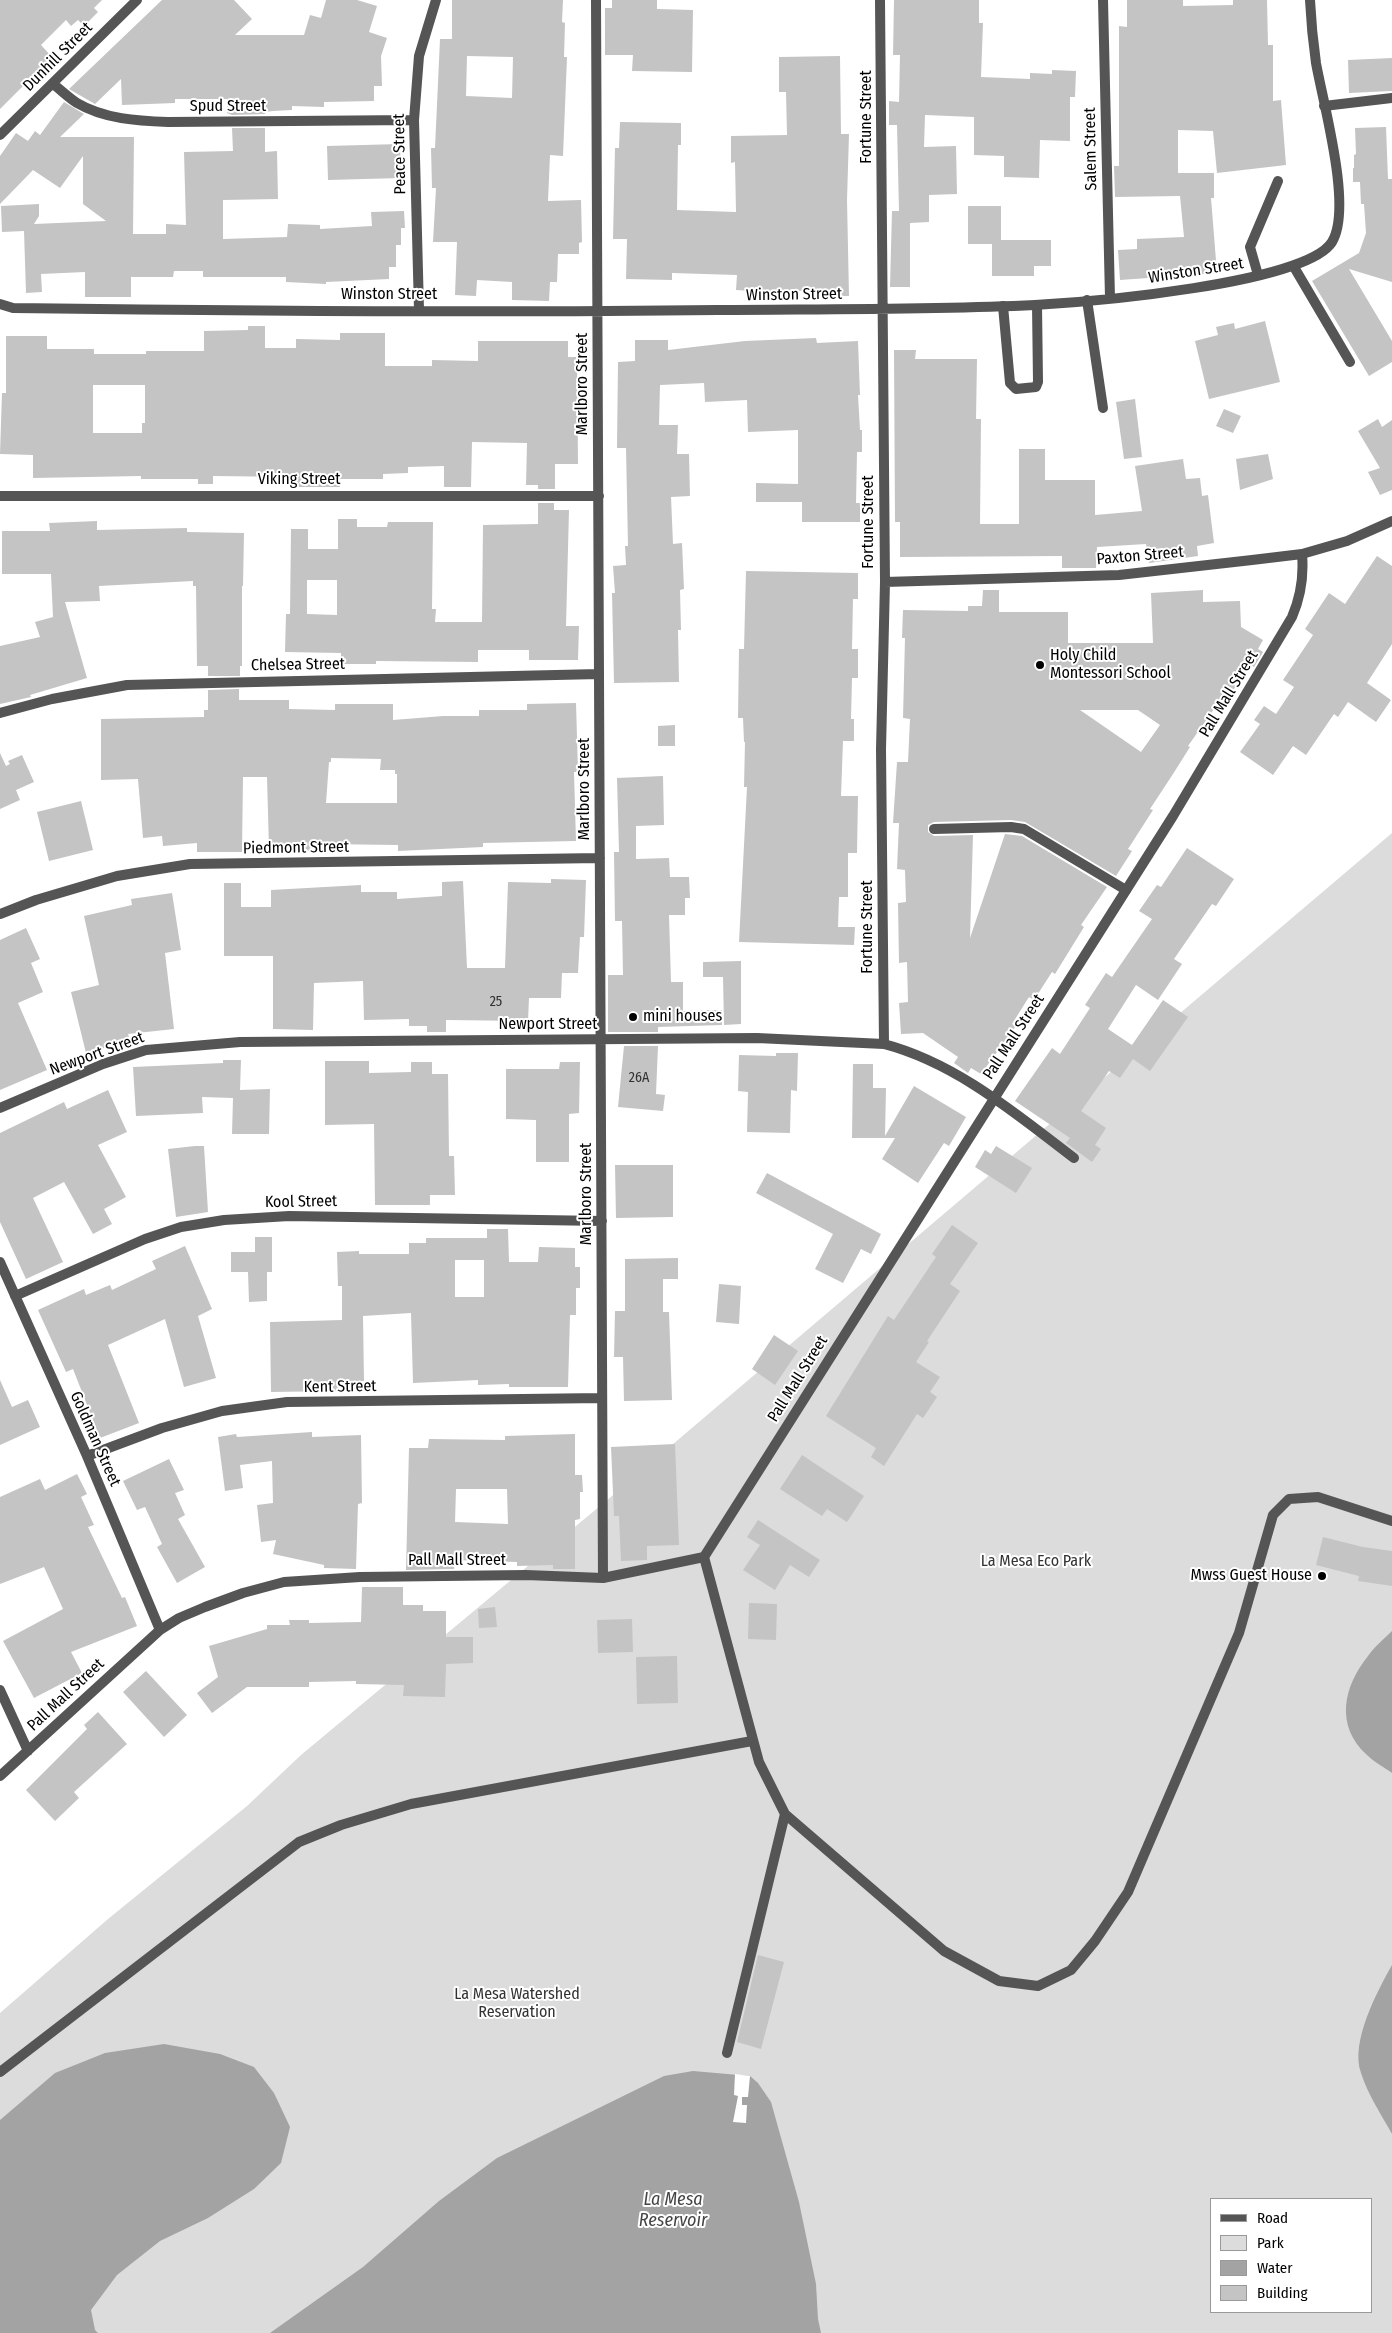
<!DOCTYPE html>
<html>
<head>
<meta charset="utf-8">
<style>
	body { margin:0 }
	#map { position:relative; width:1392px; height:2333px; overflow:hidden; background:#fff; font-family:"Fira Sans Condensed",sans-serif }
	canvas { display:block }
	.legend { position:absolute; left:1210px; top:2198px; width:162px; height:115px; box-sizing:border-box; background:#fff; border:1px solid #999; margin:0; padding:6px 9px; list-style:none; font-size:15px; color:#000 }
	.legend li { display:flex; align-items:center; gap:10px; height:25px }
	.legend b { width:25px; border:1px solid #999 }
</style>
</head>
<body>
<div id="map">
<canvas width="1392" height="2333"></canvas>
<ul class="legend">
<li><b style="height:6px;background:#555"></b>Road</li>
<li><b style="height:14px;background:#dcdcdc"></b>Park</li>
<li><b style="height:14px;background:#a3a3a3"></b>Water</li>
<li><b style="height:14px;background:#c4c4c4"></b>Building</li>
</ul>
</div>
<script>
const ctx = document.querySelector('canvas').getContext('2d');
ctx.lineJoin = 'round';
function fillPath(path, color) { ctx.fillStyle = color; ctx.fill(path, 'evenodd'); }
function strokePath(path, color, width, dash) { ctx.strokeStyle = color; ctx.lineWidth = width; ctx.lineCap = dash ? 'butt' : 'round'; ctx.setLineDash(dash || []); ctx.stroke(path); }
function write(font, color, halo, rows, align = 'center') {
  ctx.font = font + ' "Fira Sans Condensed",sans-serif'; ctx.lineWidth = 4; ctx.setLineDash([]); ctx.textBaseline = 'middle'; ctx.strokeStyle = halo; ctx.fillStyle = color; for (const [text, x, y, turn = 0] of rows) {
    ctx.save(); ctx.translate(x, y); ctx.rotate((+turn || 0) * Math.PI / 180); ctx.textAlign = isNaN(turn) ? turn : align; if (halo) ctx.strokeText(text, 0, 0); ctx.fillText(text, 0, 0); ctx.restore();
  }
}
fillPath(new Path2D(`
	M1392,833V2333H0V2013L108,1919L247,1806L301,1755L606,1501ZM1211,2199H1371V2312H1211Z`), '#dcdcdc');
fillPath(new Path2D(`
	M1392,1631V1773C1384,1767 1374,1762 1367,1755C1335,1726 1343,1687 1368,1656C1374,1647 1384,1639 1392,1631Z
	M1392,1965V2134C1381,2114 1368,2095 1361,2073C1350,2042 1377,1992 1392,1965Z
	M164,2044L220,2054L254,2067L274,2093L290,2127L281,2163L254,2189L208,2218L160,2241L117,2275L91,2310L95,2330L98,2333H0V2120L55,2073L105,2053Z
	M693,2071L750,2076L758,2083L771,2102L799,2202L816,2284L818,2319L821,2333H270L363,2267L439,2201L497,2158L664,2076Z`), '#a3a3a3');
fillPath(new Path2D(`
	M735,2074L750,2076L748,2097H742V2105H747L746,2123L733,2122L738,2096L734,2095Z`), '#fff');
fillPath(new Path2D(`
	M0,0H102L94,8L98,12L84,26L78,20L71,26L66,20L41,45L52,57L0,109Z
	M162,0H234L252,19L235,35H304L310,15L321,18L326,0H357L377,6L369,32L387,38L381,56L382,86H374V101L324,102V107L292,106V110L273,111L265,112V114L232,115L227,113V99H175V103L122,105L121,79L95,104L69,89Z
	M452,0H563L562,22L565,23L564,57H567L563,156L550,155L548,201L581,200L582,242L579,243V254H558L557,282H550L549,301L512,300V282L477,280L476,296L455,295L457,242H433L436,188H432L431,148H435L440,39H452ZM467,56L513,57L512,98L466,96Z
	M612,0H657V9L693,10L692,72L632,71L633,55H605V8H612Z
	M894,0H979V23H983L981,77L1030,79V73L1052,74V70L1076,71L1075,97H1070V141L1040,140L1039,178L1004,177V156L974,155V117L925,115L924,147L956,146L957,194L929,195V222L910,223V287H890L892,211H899L897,125H889V101L899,102L900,55H893Z
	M1127,0H1183V6L1233,5V0H1267L1268,45H1273V101L1281,100L1286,165L1217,173L1213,131L1178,130V173H1214V198H1211L1217,273L1120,280L1118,250L1137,249V239L1184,237L1180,196L1115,197L1114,166H1119V26L1127,27Z
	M840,56L841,134H849L847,200L849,296H824V290L765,292L736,290L737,275L672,273V280L626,279L627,239H613L615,148H619L620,122L681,123V145H678L677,210L736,212L735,162L731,163V136L787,135L786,92H779V57Z
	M1392,58V91L1349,93L1348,60Z
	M64,102L84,114L60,137H134L133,234H166V224L186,225L184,152L233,151L232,128H265V152L277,151L278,199L223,200V239L287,237L288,224L320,225V229L372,226L371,212L404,211L405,228H401V245H396V267H389V279L326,282V284L286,282V277H203V271H174L173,277H131V297H85V272L41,274L42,292L26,293L24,231L2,232L1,206L39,204V216L34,224L106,221L83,204V156L60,188L33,170L0,204V156L16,133L28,141L35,131L40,135Z
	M1386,127L1388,179H1392V282L1349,269L1392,341V362L1369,376L1312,281L1359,253L1366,233L1364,204H1361L1360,182H1353V168H1354V155L1356,154L1355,128Z
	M400,144L401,178L328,180L327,146Z
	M968,206H1001V240H1051V266H1034V276H992V244H968Z
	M1265,321L1280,382L1209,399L1195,341L1218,335L1216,327L1234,323L1235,329Z
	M248,326H265V348H296V339L340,340V333H385V366H432V360L478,361V341H568V357H577L578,464H555V489H538V485H526L527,443L472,442L471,487H444V466L408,467V473L383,474V479H340V487H296V477L213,476V484H198V479H141V476L33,478V455L0,454L2,393H6V336H47V349H94V354H146V351H204V331L248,330ZM93,385H145V423H142V433H93Z
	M816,338L817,343L858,341L860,395H858L860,430H862V452H857L856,503H860V522H802V502H756V483L798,484V430L748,432L747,400L705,402L704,383L660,385L659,425H678L677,454H689L690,496L671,497L673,544L682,543L684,589L680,590L681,630H678L679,682L614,683L612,593H615L613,566L626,565L625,546H628L626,448H617L618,362L635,361V340H668V350L745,341Z
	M894,350H916L915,359H977L976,419H981L980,524H1019V449H1045V480H1095V515L1142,511L1135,466L1183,459L1186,479L1200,478L1202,496L1208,495L1214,543L1197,546L1198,556L1149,563L1146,544L1097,547L1096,568H1062V556L900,557V522H895Z
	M1135,399L1142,457L1124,459L1116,402Z
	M1224,409L1241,416L1233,433L1216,426Z
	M1378,419L1382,427L1392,420V490L1380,495L1368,472L1380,468L1358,431Z
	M1268,454L1273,479L1240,490L1236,459Z
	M538,503H554V510H569L566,626H579L578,660H529V650H478V662L376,661V664H341V653L285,652L286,614H290L291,529H308V549H338V519H357V527H387L388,522H433L432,609H436L435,622H482L483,525L538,524ZM307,580H337V615L307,614Z
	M97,521V530L187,528V532L244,533L243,586H242V666H240V676H208V666H197L196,586H193V581L99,586L100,601L65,602L87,678L30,695L31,697L0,704V646L40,637L35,622L53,617L51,574H2V531H50L49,523Z
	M1377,556L1392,566V644L1367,683L1391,700L1376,722L1348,702L1338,717L1334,714L1306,755L1293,746L1273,775L1240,752L1260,724L1254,720L1264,706L1276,714L1294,687L1283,680L1313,635L1305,629L1329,593L1345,604Z
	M746,571L858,573V599H853L852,649H858V678H852L851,719H854V741H843L841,796H858L857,853H848V897H839L838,927H855L854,945L739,942L747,787H744L745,742H744L743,718H738L739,649H744Z
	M983,590H999V612H1068V643H1153L1151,593L1203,590V602L1240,601L1241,627L1263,640L1258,649L1263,652L1254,667L1250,664L1232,692L1228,689L1188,746L1190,747L1173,774L1150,809L1153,810L1128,849L1132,851L1116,876L1025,822L1011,820L934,822L928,825V832L934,836L973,835L970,938L1005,834L1022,836L1107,887L1081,925L1084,927L1055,974L1052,972L1034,1000L1029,997L1012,1024L1016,1026L981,1074L971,1068L968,1073L954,1063L958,1057L923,1033L901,1034L899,1003L908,1002L907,962L899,963L898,903L906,902L905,870L897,869L899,823H893L897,762H908L910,719L903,718L905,638H902L903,610L968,611V606H982ZM1080,710H1138L1160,725L1141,752Z
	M239,689V700H289V709L335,710V704H393V720L443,716H479V710H527V704L576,703L578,772H574L576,841L483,843V847L398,851V845L323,844V852L269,848L267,777H243L242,852H197V843L163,846L162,836L143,838L138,779L101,780V719L204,717V710H208V690ZM331,758L381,759L380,770H395V774H397V803H326L329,762H331Z
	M675,725V746H658V726Z
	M0,753L6,766L10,764L8,761L22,755L34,782L16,790L20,800L0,809Z
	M663,776L664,825L636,826V859L669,858L670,877H689L690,898H685V915H669L671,982H683V1011L722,1010V1025L658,1027V1032H608V975H623L622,921H615L614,852H619L617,778Z
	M81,801L93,850L49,861L37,812Z
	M1187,848L1234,879L1216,906L1212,904L1174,959L1182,964L1158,1000L1136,985L1108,1029L1132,1045L1163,1000L1188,1017L1150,1071L1133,1059L1120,1078L1109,1071L1081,1111L1106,1128L1095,1145L1101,1149L1092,1162L1066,1143L1070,1138L1015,1101L1052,1048L1060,1054L1090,1008L1085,1005L1106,973L1112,977L1152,919L1139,911L1157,885L1161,887Z
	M551,879L586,880L584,937H580L578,973H562L561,998H529L528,1021L446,1020V1032H427V1026H409V1019L364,1020L363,981L314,983L313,1030L273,1029V956H224V883H241V907H271V890L361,885V892H397V899L442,896V882L463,881L467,968H505L508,882L551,883Z
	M172,893L181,950L165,953L174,1029L128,1034L130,1041L86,1053L71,992L99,985L84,916L132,905L131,899Z
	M26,928L40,959L31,963L43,992L18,1003L47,1070L0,1090V940Z
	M741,961V1024L724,1025L723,977H703V962Z
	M624,1046H658L656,1094L665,1095L663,1111L618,1107Z
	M776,1053H798L797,1091L791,1090L790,1133L747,1132L748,1092L738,1091L739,1055L776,1056Z
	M223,1060H241L240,1090L270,1089L269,1134H232L233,1098L202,1097L203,1113L136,1116L133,1067L223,1063Z
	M325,1061H369V1073L411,1072V1062H432V1074H448L449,1156H454L455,1195H430V1205H375L374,1124L325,1125Z
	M560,1062H580L579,1113L569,1114V1162H536V1120L506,1119V1069H559Z
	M853,1064H873V1088H886L885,1136L914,1086L966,1117L949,1146L944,1143L918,1183L882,1159L895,1138H852Z
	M108,1090L127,1132L98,1145L126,1197L104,1209L112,1224L93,1234L64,1182L33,1198L63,1262L26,1279L0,1222V1133L64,1102L67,1109Z
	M195,1146H204L208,1212L176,1217L168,1149Z
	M996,1146L1032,1168L1016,1193L975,1167L985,1150L991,1154Z
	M615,1165H673V1217L616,1218Z
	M767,1173L881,1234L871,1254L861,1249L843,1283L815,1269L833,1234L756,1193Z
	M952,1225L978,1243L950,1284L960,1291L927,1341L929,1342L916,1362L940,1377L930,1392L937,1397L923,1418L917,1414L884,1466L871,1457L876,1448L826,1416L888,1316L894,1320L936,1257L932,1254Z
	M487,1229H508L509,1262H538L539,1247L575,1248V1267H580V1288H576V1315H570L568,1387H509V1384L478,1385V1380L413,1383L411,1313L363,1316L364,1381H339V1391L271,1392L270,1322L342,1320V1286H338L337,1252L359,1251V1254H409V1243H426V1238H487ZM455,1260H484V1297H455Z
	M255,1237H272V1272H267V1301L249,1302L248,1272H231V1252H255Z
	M185,1246L212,1309L198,1316L216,1378L184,1387L165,1319L108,1345L139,1423L100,1438L73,1369L66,1372L38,1310L84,1289L86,1295L110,1285L112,1290L156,1269L152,1261Z
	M678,1258V1279H663V1312H669L672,1400L624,1401L623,1357H614L615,1311H625V1259Z
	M719,1284L741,1286L739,1324L716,1322Z
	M774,1335L798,1351L775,1385L752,1369Z
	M0,1380L12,1407L28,1400L40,1427L0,1445Z
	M312,1432V1437L361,1435L362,1503L358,1504L356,1569L324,1568V1565L273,1554L276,1540L261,1542L257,1505L273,1503L272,1461L240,1465L243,1488L225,1491L218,1437L236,1434L237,1437Z
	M575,1434V1475H582L583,1492H580V1519L575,1520V1569H553V1565L517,1566V1562L455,1560L454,1569L406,1570L409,1448H428L429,1439L505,1440V1436ZM456,1489H507L508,1524L455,1522Z
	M675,1444L679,1545L647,1546V1560L621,1561L619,1516H614L611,1447Z
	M802,1455L864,1496L847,1522L827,1509L822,1516L780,1489Z
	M169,1459L184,1490L175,1493L185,1515L178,1519L205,1567L177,1583L157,1547L162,1544L145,1507L137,1510L123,1481Z
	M77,1474L87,1494L81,1497L94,1525L88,1527L122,1598L125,1597L137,1626L71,1652L82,1673L34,1698L3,1641L63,1609L44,1567L0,1584V1497L40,1479L45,1490Z
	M758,1520L820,1560L809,1577L790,1565L775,1590L743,1570L760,1545L747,1537Z
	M1323,1537L1363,1547L1392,1551V1586L1358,1581L1359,1576L1316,1565Z
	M362,1587H403V1605H423V1611H446V1637H473V1663L446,1664L445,1697L403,1696L404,1685L356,1684V1681L309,1682V1687H247L212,1713L197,1693L218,1677L209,1646L267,1629V1625H290L289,1620H309V1623L361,1622Z
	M749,1603L777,1604L776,1640L748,1639Z
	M495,1607L497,1627L479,1628L478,1609Z
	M632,1619L633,1652L598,1653L597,1620Z
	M677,1656L678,1703L637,1704L636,1657Z
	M146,1671L187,1715L164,1737L123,1692Z
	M98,1712L127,1744L74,1792L79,1798L55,1821L26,1790L87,1729L84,1725Z
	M758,1955L784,1962L761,2049L737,2042Z`), '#c4c4c4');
strokePath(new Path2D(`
	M1324,106L1392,98
	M1294,267L1350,362
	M1258,275L1250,247L1278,181
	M1087,300L1103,408
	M1003,306L1010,383L1016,389L1036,387L1038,382L1037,305
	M934,829L1011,827L1024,829L1126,890
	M704,1557L759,1762L785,1814L944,1951L999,1981L1038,1986L1071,1970L1095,1941L1128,1892L1239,1633L1273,1515L1289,1499L1318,1497L1392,1521
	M727,2053L785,1814
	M0,2072L299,1842L341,1825L411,1804L752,1741`), '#555', 10);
strokePath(new Path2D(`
	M596,0L603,1578
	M880,0L885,582L881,749L884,1044
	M1103,0L1110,298
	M53,84C61,90 69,98 77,103C104,119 138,121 168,122L414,120
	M0,135L137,0
	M0,304L13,308C248,311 483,313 718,310C823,309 929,310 1035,305C1088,302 1306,284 1332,242C1353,208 1323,103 1316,63C1313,42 1311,21 1310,0
	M419,310L414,120L419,56L436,0
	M0,496H599
	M885,582L1119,575L1252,560L1302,554L1347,541L1392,521
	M0,713L52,699L127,685L599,674
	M0,914L36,900L117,876L190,864L600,858
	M0,1108L103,1064L146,1050L240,1042L757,1038L884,1044C956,1063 1015,1113 1074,1158
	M0,1262L87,1456L160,1630
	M15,1296L145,1239L181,1227L224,1220L289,1216L602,1221
	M87,1456L162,1428L222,1411L287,1402L602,1398
	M0,1690L28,1751
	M0,1776L160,1630L179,1618L205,1607L243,1593L284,1582L360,1577L526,1575L603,1578L704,1557L1173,816L1292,617C1301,596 1304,577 1302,554`), '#555', 10);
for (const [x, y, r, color] of [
	[1040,665,5,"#000"],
	[633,1017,5,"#000"],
	[1322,1576,5,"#000"]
]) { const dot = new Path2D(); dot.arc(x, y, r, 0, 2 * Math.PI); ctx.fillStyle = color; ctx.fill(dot); strokePath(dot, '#fff', 2); }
write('14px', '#313131', null, [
	["25",496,1002],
	["26A",639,1078]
]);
write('16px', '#000', '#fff', [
	["Dunhill Street",58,57,-45],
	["Spud Street",228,107],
	["Fortune Street",867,117,-90],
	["Salem Street",1091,149,-91],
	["Peace Street",400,154,-91],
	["Winston Street",1196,271,-9],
	["Winston Street",389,295],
	["Winston Street",794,295,-1],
	["Marlboro Street",583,384,-90],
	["Viking Street",299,480],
	["Fortune Street",869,522,-90],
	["Paxton Street",1140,556,-5],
	["Chelsea Street",298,665,-1],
	["Pall Mall Street",1229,694,-59],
	["Marlboro Street",585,789,-90],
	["Piedmont Street",296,848,-1],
	["Fortune Street",868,927,-90],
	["Newport Street",548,1025],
	["Pall Mall Street",1014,1037,-57],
	["Newport Street",97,1054,-20],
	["Marlboro Street",587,1194,-90],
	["Kool Street",301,1202,-1],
	["Pall Mall Street",798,1379,-58],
	["Kent Street",340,1387,-1],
	["Goldman Street",95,1439,66],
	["Pall Mall Street",457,1561],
	["Pall Mall Street",66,1695,-43]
]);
write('16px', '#000', '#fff', [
	["Holy Child",1050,656],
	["Montessori School",1050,674],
	["mini houses",643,1017],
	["Mwss Guest House",1312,1576,"right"]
], 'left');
write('16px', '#333', '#fff', [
	["La Mesa Eco Park",1036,1562],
	["La Mesa Watershed",517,1995],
	["Reservation",517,2013]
]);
write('italic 18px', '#444', '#fff', [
	["La Mesa",673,2200],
	["Reservoir",673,2221]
]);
</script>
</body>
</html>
